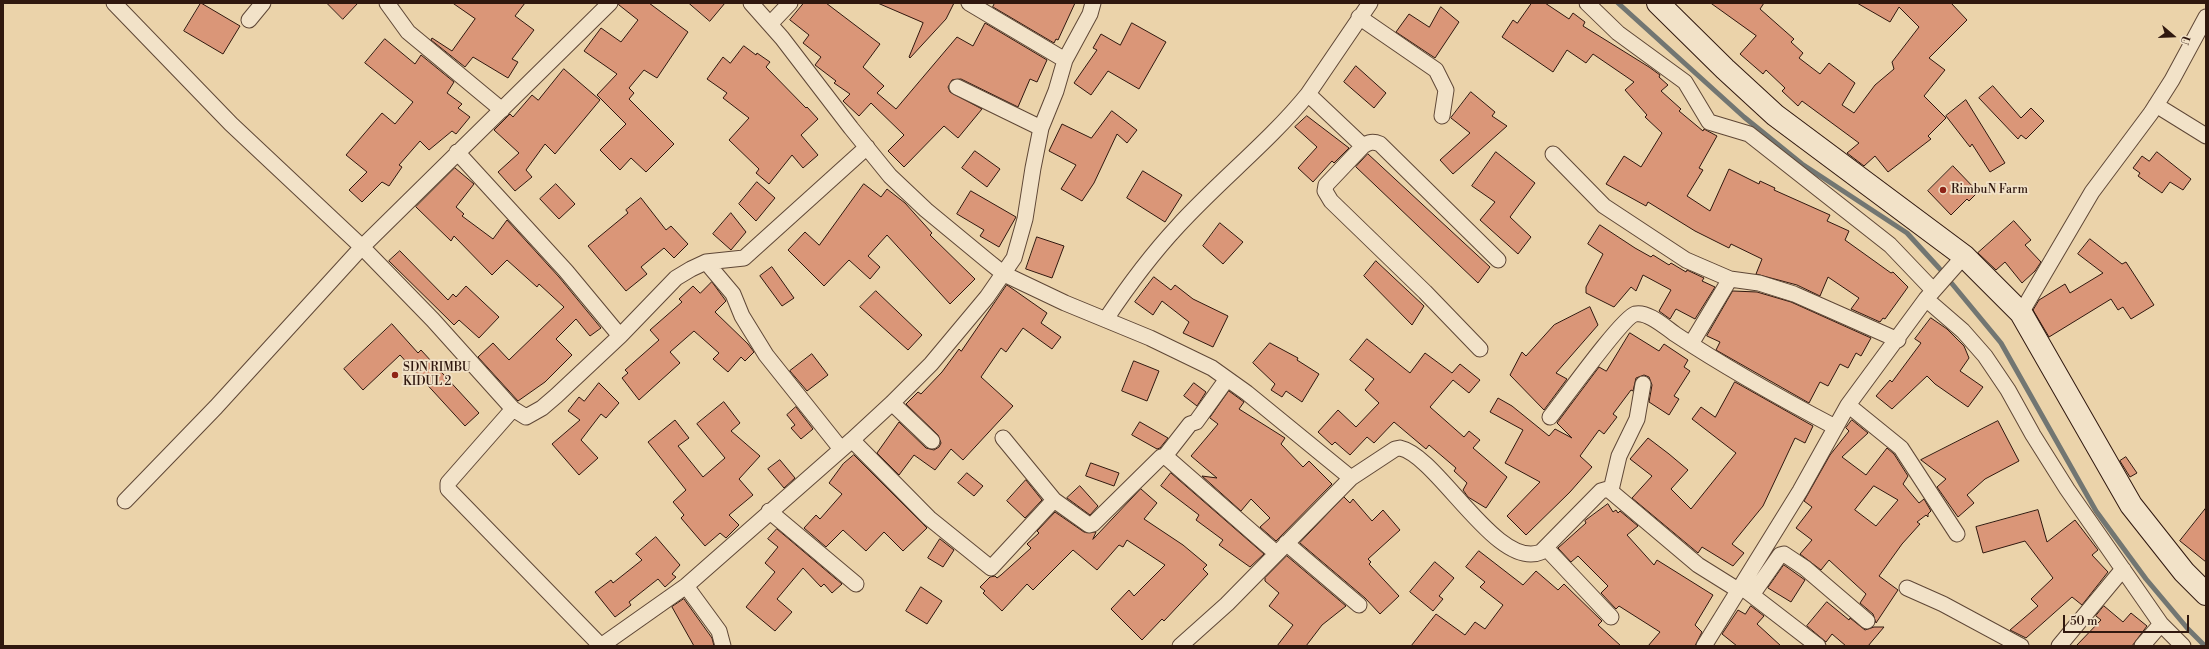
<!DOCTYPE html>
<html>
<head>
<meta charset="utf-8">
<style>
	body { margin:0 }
	#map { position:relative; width:2209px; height:649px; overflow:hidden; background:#ebd3aa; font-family:"Libre Bodoni",serif }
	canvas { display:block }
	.frame { position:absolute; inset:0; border:4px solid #30180f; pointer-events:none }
	.north { position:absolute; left:2153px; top:16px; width:40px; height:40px; -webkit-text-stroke:3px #f2e2c8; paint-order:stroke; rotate:109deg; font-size:11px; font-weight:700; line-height:16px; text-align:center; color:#30180f }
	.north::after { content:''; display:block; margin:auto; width:14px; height:18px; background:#30180f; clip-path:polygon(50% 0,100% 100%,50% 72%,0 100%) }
	.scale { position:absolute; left:2063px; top:615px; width:126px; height:18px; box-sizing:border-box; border:2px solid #30180f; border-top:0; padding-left:5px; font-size:12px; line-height:14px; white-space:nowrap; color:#30180f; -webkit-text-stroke:3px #f2e2c8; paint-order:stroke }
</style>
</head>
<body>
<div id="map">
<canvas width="2209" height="649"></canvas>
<div class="frame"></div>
<div class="north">U</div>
<div class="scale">50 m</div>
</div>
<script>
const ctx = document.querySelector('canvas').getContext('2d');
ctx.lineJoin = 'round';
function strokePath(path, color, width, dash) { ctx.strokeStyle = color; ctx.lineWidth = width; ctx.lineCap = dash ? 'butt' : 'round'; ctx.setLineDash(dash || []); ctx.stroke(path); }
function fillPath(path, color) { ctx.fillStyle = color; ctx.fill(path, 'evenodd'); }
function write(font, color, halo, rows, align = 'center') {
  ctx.font = font + ' "Libre Bodoni",serif'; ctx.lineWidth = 3.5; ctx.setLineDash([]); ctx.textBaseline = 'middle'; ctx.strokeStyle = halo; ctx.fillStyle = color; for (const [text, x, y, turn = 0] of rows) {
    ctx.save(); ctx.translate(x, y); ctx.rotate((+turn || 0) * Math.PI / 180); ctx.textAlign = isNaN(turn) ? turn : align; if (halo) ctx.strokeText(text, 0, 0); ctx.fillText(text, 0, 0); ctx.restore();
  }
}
strokePath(new Path2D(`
	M1618,3L1744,117L1802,164L1907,233L1939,268L2001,343L2096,511L2146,579L2188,629L2205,646`), '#727672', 5);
const building = new Path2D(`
	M201,3L240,26L223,54L184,31Z
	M327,3H358L343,19Z
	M453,3H525L515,16L534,30L512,59L518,62L508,78L473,57L465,67L431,40L432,38L452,51L475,19Z
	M619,3H649L688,32L657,78L644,70L629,88L634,93L629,99L674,144L646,172L631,158L620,170L600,150L626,124L597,95L617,74L584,51L601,28L621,42L638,20L619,5Z
	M689,3H725L710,21Z
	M804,3H826L880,44L863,67L884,86L877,93L896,109L957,37L973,46L985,23L1047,60L1037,82L1030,79L1018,107L961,79L952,80L948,87L950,92L982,109L958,138L944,126L904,167L888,151L904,135L871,103L859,116L843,101L850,94L834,83L836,81L815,65L821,57L803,43L809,35L790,20Z
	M878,3H954L946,19L910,58L909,57L923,23Z
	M995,3H1075L1058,40L1056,39L1054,43L993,7Z
	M1532,3H1545L1569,19L1573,13L1585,22L1583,26L1649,67L1660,75L1659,77L1668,85L1661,91L1681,109L1679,111L1703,131L1704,129L1717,136L1699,168L1703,170L1687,196L1710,211L1729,169L1759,184L1760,181L1775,188L1774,190L1830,215L1827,221L1849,231L1845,240L1891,273L1893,272L1908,287L1885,319L1883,318L1880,322L1851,309L1859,298L1828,277L1820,296L1797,285L1756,274L1762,259L1731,244L1729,248L1695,231L1648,202L1646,206L1606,184L1624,156L1641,167L1662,133L1645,117L1647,115L1625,90L1634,82L1593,54L1586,63L1567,50L1553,72L1502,37L1513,20L1517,23Z
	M1711,3H1764L1760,9L1794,39L1791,42L1803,53L1799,58L1820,74L1829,63L1855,83L1842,105L1854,113L1875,85L1894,69L1892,62L1919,27L1899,7L1890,22L1857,3H1951L1967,20L1929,58L1945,70L1924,96L1946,118L1928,136L1931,139L1888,172L1875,156L1864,166L1847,153L1859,143L1802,101L1798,106L1782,91L1785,88L1766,70L1763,74L1740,54L1756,36Z
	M1441,7L1459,22L1435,58L1396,32L1409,14L1429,27Z
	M1132,23L1166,42L1139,89L1108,71L1091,95L1074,83L1097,50L1093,48L1101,34L1120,45Z
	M385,39L415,64L421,55L454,82L447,93L462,104L458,108L470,117L456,134L452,131L429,150L420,141L399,165L402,167L389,186L382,182L362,202L349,190L367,172L346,155L382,113L395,124L413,102L365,63Z
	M744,46L756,55L757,53L770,62L766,67L806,108L807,107L818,119L801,135L818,155L803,168L792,155L769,184L756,173L759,169L729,140L749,118L723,98L727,93L707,79L723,57L730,63Z
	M1356,66L1386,93L1374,108L1344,82Z
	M564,69L600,100L555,154L545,144L526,170L532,177L515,191L498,172L519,153L494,130L510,114L513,117L532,95L538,100Z
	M1993,86L2021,118L2031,108L2044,121L2026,139L2021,135L2018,139L1979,98Z
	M1471,92L1495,112L1492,116L1507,126L1453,174L1440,160L1470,133L1451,118Z
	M1966,100L2005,163L1990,172L1972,144L1970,147L1946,116Z
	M1112,111L1137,130L1127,143L1117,134L1094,183L1082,201L1061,189L1076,165L1049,151L1062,124L1091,138Z
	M1307,116L1349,148L1334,163L1332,161L1313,182L1298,168L1317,147L1295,127Z
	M975,151L1000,169L987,187L962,168Z
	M1496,152L1535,183L1510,217L1531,237L1518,254L1480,220L1495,202L1472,186Z
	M2157,152L2191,179L2183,190L2170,182L2162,193L2138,176L2140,173L2133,168L2142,156L2149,161Z
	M1368,154L1490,267L1478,283L1356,167Z
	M1953,166L1978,192L1969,201L1967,199L1951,215L1928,191Z
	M455,168L474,184L456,207L464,214L462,216L493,239L507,220L559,277L601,328L590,336L576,319L556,339L572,355L545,382L518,401L478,357L493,343L509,360L564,307L539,284L537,287L507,260L492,275L454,236L451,241L416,207Z
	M1143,171L1182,195L1165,222L1127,198Z
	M757,182L775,198L756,221L739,204Z
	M556,184L575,204L559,219L540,199Z
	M864,184L881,197L887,189L905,203L932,233L930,235L975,279L950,304L887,235L868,256L880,267L870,279L849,260L824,286L788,250L805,232L819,245Z
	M971,191L1016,217L999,247L980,236L984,230L957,214Z
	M641,198L666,230L671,226L688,244L674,258L664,248L641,267L647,274L626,291L588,246L628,213L626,210Z
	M731,213L746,232L731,250L713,234Z
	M2014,221L2031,240L2025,245L2041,262L2035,271L2022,283L2005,262L1996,270L1978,253Z
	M1220,223L1243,242L1223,264L1203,246Z
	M1600,225L1635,248L1651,257L1653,255L1669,265L1671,263L1686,272L1687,270L1704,278L1702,281L1715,287L1695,319L1676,309L1670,319L1659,311L1671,290L1643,275L1636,291L1631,287L1614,307L1586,293V287L1603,254L1588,244Z
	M1037,237L1064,246L1052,278L1026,269Z
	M2090,239L2122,264L2126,262L2154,305L2131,319L2123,307L2118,310L2111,299L2049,337L2033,310L2039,300L2065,284L2070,293L2103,273L2078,254Z
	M400,251L448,300L453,294L456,297L466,286L499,317L479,338L459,320L454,325L389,261Z
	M1376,261L1424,306L1412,325L1364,276Z
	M772,267L794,298L782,306L760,276Z
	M1154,277L1171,290L1175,285L1193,299L1228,316L1213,347L1183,333L1189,322L1162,301L1153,315L1135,302Z
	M712,282L726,301L715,312L748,344L754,352L745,361L741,357L728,372L713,359L719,353L694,331L670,352L680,363L639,400L622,378L628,373L625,370L659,340L650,330L682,302L679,299L693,286L700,293Z
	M1007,285L1047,313L1041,323L1061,337L1052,349L1023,328L1006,352L1001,348L981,377L1013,406L963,460L951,449L935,470L914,455L899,475L877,453L899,422L926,448L934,450L939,447L941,443L938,435L906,404L918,392L921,394L942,372L959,349L961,351Z
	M876,291L922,335L908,350L860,307Z
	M1733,291L1757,292L1791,302L1871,338L1861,356L1856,353L1848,368L1840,364L1828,386L1820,382L1809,403L1716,350L1720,342L1707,336Z
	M1590,307L1598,325L1556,373L1567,379L1544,410L1510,375L1522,352L1526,356L1554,325Z
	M1931,318L1947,329L1964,346L1969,358L1960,371L1983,387L1968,407L1935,384L1927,376L1892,409L1876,396L1890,380L1892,382L1921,343L1915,339Z
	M392,324L418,353L421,350L479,413L465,426L400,355L363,390L344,369Z
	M1630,333L1659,351L1664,344L1688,360L1684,367L1690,371L1674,396L1679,399L1669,415L1649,402L1652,385L1649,377L1644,375L1636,378L1633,391L1631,390L1613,414L1617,417L1604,434L1599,430L1580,456L1592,467L1570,492L1526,535L1507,516L1540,482L1505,463L1523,430L1490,412L1498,398L1512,406L1549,436L1555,429L1572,438L1557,423L1599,367L1606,371Z
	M1367,339L1410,373L1425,353L1452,373L1460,364L1480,380L1469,393L1453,380L1430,407L1464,437L1469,431L1480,440L1473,448L1507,477L1486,508L1468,497L1463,490L1467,483L1454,471L1456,468L1429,445L1426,449L1394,422L1374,443L1367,437L1350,455L1335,442L1332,445L1318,432L1338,410L1356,427L1379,403L1365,390L1374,379L1350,360Z
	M1270,343L1298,358L1297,360L1319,374L1302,402L1286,391L1282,397L1271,390L1275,384L1253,363Z
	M812,354L828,375L807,391L790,371Z
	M1134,361L1159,371L1147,401L1122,391Z
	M1735,382L1813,426L1805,443L1795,438L1763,506L1732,544L1744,553L1733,566L1702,547L1698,553L1632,498L1652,476L1630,459L1648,438L1669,454L1688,470L1671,489L1691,509L1736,453L1692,419L1701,407L1715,417Z
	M599,383L619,403L606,418L601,414L581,440L598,458L579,475L552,444L580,420L568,411L579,397L584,401Z
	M1194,383L1206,392L1197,406L1184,396Z
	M1229,391L1244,402L1239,409L1285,438L1281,444L1303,467L1309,461L1332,484L1276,541L1260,527L1270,518L1251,499L1241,511L1202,476L1217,478L1191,456L1218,424L1210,418Z
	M724,402L740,423L731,431L760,456L739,479L753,495L729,515L739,525L726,538L720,533L705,546L681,518L684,515L673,502L686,490L648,442L675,420L689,438L678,446L703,477L725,458L697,424Z
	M796,407L813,429L801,439L791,428L795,425L787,415Z
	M1852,420L1868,433L1842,457L1866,475L1887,448L1894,454L1908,476L1903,484L1919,503L1924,499L1931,511L1928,514V517L1926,515L1917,522L1920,524L1902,544L1879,576L1898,590L1876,623L1873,614L1860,603L1866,594L1829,560L1821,570L1800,554L1812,540L1796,528L1812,507L1804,501L1830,455L1849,431L1846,428ZM1874,486L1898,500L1876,526L1855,510Z
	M1998,421L2019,461L1985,479L1967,495L1974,503L1958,517L1937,487L1946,479L1921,460Z
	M1140,422L1168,438L1160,448L1157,449L1132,435Z
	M854,455L927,528L903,551L884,532L866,551L843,530L826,547L804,528L816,515L820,519L842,494L829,483L843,464Z
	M2126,457L2137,473L2130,477L2120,461Z
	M780,460L795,478L784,488L768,469Z
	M1091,463L1119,473L1114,486L1086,476Z
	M967,473L983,486L974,496L958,483Z
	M1171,473L1264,554L1250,567L1219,545L1223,540L1196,520L1199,515L1161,486Z
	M1026,480L1042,500L1025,518L1007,501Z
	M1080,486L1098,506L1090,515L1067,498Z
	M1141,489L1157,503L1144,519L1183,545L1207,565L1203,569L1208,574L1164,621L1162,619L1142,640L1111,609L1129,590L1134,596L1165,565L1127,540L1123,547L1119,545L1097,570L1073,550L1033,590L1027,584L1002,611L983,593L985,591L980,587L990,577L995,576L997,578L1001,575L1031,548L1027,544L1039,533L1037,531L1055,512L1084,532H1096L1093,539Z
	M1344,497L1350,503L1353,499L1372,521L1383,510L1400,530L1368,559L1371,562L1369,564L1399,596L1380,614L1365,598L1300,543Z
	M1608,504L1613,512L1616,510L1618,513L1620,511L1638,526L1627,535L1654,565L1657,560L1713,595L1695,625L1702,632L1695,646H1648L1660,632L1619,606L1616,609L1601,593L1608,586L1578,556L1571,562L1558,548L1586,523L1585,521Z
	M2206,508V562L2180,541Z
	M2038,510L2047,542L2075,520L2098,550L2092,555L2108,572L2082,605L2072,597L2026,638L2010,630L2038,606L2031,599L2053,578L2025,541L1983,553L1976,527Z
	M777,529L842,584L832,593L824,584L821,587L803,568L777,599L792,612L775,631L746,607L775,572L765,563L778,547L768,539Z
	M656,537L680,565L672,574L676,577L665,587L658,579L629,602L631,605L615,617L595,592L611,580L613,583L642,560L636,554Z
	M940,539L954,550L943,567L928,558Z
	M1479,551L1523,585L1536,571L1558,590L1564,584L1602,621L1598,625L1621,646H1411L1436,614L1465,635L1475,622L1485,629L1503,605L1480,587L1485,582L1466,567Z
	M1287,556L1346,606L1322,625L1306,646H1277L1293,625L1269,606L1279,593L1265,581V578Z
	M1435,562L1454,578L1439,596L1443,599L1433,611L1410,592Z
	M1784,565L1805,580L1791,602L1768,588Z
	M921,587L942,601L927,624L906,611Z
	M684,599L712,638L714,646H694L672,607Z
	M1827,602L1849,620L1850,618L1865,630L1874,627H1884L1868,646H1846L1832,634L1826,642L1807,626Z
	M1751,606L1764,616L1757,624L1781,646H1737L1722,634L1738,610L1745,614Z
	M2104,606L2123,622L2131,613L2147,626L2132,646H2076L2101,620L2096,616Z`);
fillPath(building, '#da9678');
strokePath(building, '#30180f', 1);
const minor = new Path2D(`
	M114,3L231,124L362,247L433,320L513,409L526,417L542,408L556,396L620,336L676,278L691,269L706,262L744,258L867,147
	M387,3L408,32L502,110
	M751,3L782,38L851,128L890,176L926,210L989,262L1004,274L1065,303L1150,338L1212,368L1247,393L1351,478
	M969,3L1065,60
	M1587,3L1618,33L1685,82L1709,122L1749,134L1890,245L1933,290
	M1359,17L1436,70L1446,90L1442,116
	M249,20L263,3
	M770,24L790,3
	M957,87L1041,128
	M2156,105L2206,136
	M1363,146L1308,94L1370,3
	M457,152L566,271L620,336
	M1553,154L1604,206L1686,260L1730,279L1759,283L1794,294L1898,340
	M706,262L733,294L742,316L766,355L841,449
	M1926,299L1963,331L1985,356L2008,390L2033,435L2067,489L2161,624L2183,646
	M2021,313L2092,192L2151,113L2172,80L2206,17
	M1106,319C1128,286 1151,255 1178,226C1220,180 1269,142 1308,94
	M1691,344L1730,279
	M1480,349L1425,292L1331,201L1325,191L1326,185L1363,146C1369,142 1373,141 1380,144L1498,260
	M892,403L932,441
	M1848,405L1901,448L1957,534
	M513,409L448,483V489L601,646
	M1550,417C1562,402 1622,318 1635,314C1648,311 1665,327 1675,334C1725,367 1782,399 1835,427
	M1003,438L1054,500L1089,525L1093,524L1161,457L1165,456L1276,553
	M852,440L929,518L991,568L1054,500
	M1165,456L1190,424L1196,422L1227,379
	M1611,490L1619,456L1637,419L1643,384
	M125,501L216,407L362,247L610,3
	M769,511L856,584
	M1286,543L1359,605
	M1546,548L1611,617
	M686,586L719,631L723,646
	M1907,588L1943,604L2021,646
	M1744,589L1818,646
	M1752,595L1780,555L1784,554L1805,568L1867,621
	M601,646L686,586L852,440L892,403L931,364L987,297L1014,258L1025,219L1033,168L1041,128L1056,91L1065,60L1090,14L1093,3
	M1180,646L1227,604L1351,478L1395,449L1400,448C1438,456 1497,571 1541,552L1601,491L1608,489L1698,565L1738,590
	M1704,646L1800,491L1848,405L1926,299L1964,256
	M2059,646L2123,569
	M2142,646L2161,624`);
const secondary = new Path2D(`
	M1658,3L1725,69L1775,115L1964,256L2021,313L2131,505L2184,572L2206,594`);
strokePath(minor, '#5f4736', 17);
strokePath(secondary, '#30180f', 24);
strokePath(minor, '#f2e2c8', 15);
strokePath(secondary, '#f2e2c8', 22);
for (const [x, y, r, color] of [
	[1943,190,4,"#8f2418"],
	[395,375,4,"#8f2418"]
]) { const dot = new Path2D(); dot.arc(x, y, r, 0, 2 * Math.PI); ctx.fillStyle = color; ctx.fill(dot); strokePath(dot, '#f2e2c8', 1.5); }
write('12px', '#30180f', '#f2e2c8', [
	["RimbuN Farm",1951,190],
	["SDN RIMBU",403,368],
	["KIDUL 2",403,382]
], 'left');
</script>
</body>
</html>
